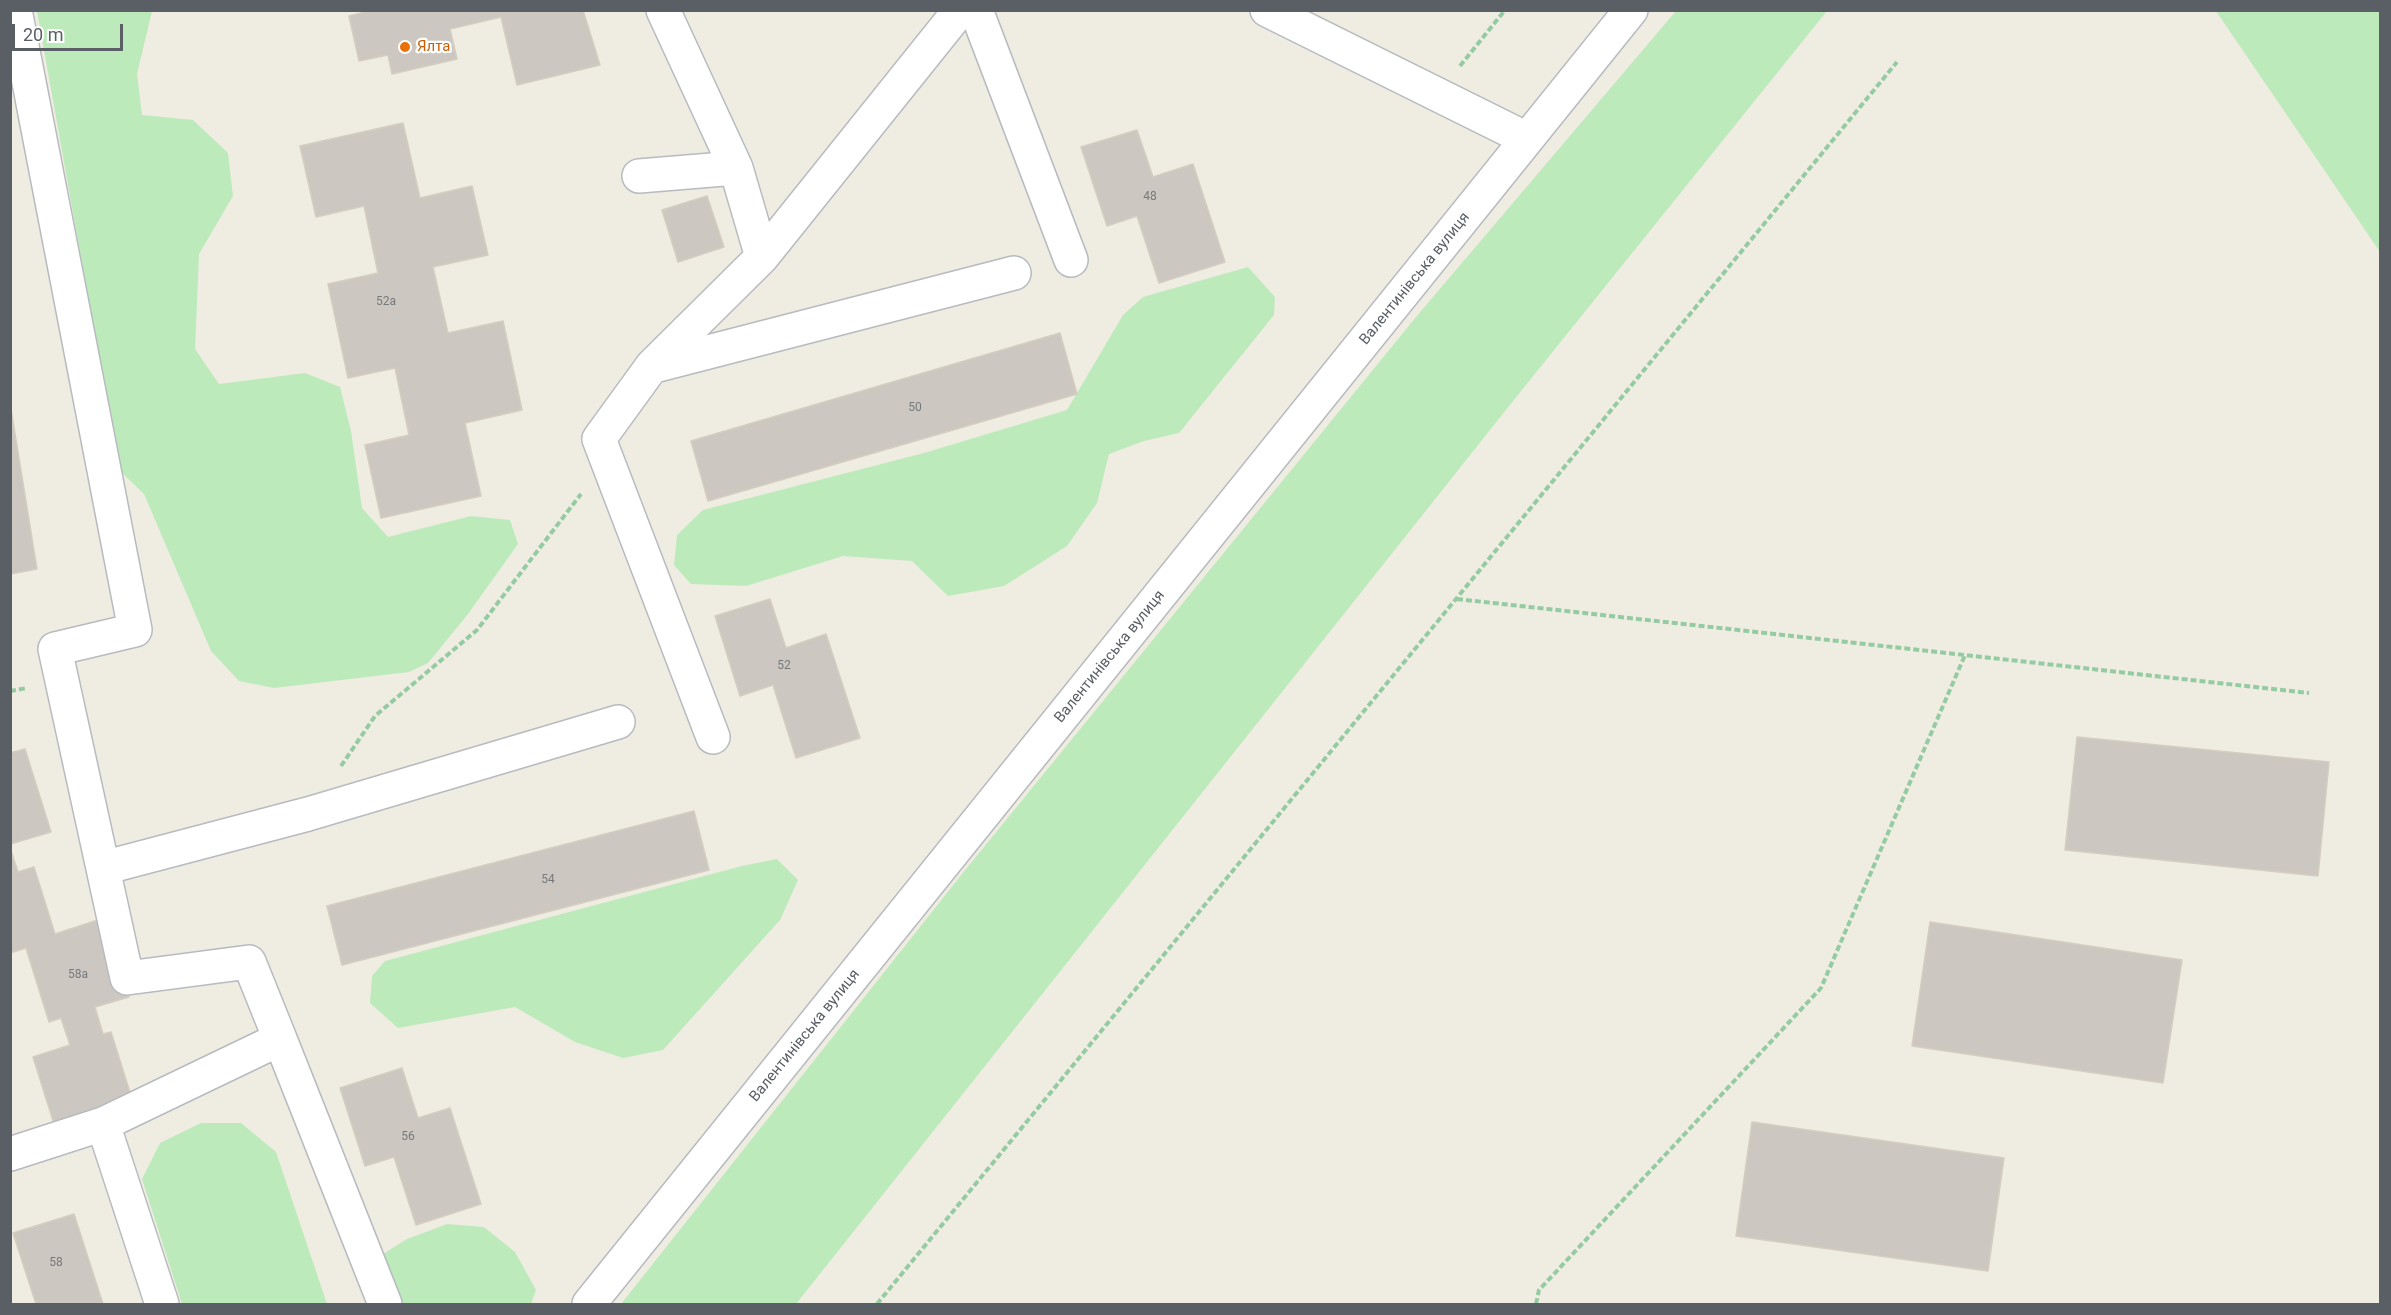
<!DOCTYPE html>
<html>
<head>
<meta charset="utf-8">
<style>
	body { margin:0 }
	#map { position:relative; width:2391px; height:1315px; overflow:hidden; background:#efece2; font-family:Roboto,sans-serif }
	canvas { display:block }
	.frame { position:absolute; inset:0; border:12px solid #5a5f65; pointer-events:none }
	.scale { position:absolute; left:12px; top:24px; width:111px; height:27px; box-sizing:border-box; border:3px solid #5a5f65; border-top:0; padding-left:8px; font-size:18px; line-height:21px; white-space:nowrap; color:#5a5f65; -webkit-text-stroke:4px #fff; paint-order:stroke }
</style>
</head>
<body>
<div id="map">
<canvas width="2391" height="1315"></canvas>
<div class="frame"></div>
<div class="scale">20 m</div>
</div>
<script>
const ctx = document.querySelector('canvas').getContext('2d');
ctx.lineJoin = 'round';
function fillPath(path, color) { ctx.fillStyle = color; ctx.fill(path, 'evenodd'); }
function strokePath(path, color, width, dash) { ctx.strokeStyle = color; ctx.lineWidth = width; ctx.lineCap = dash ? 'butt' : 'round'; ctx.setLineDash(dash || []); ctx.stroke(path); }
function write(font, color, halo, rows, align = 'center') {
  ctx.font = font + ' Roboto,sans-serif'; ctx.lineWidth = 4.5; ctx.setLineDash([]); ctx.textBaseline = 'middle'; ctx.strokeStyle = halo; ctx.fillStyle = color; for (const [text, x, y, turn = 0] of rows) {
    ctx.save(); ctx.translate(x, y); ctx.rotate((+turn || 0) * Math.PI / 180); ctx.textAlign = isNaN(turn) ? turn : align; if (halo) ctx.strokeText(text, 0, 0); ctx.fillText(text, 0, 0); ctx.restore();
  }
}
fillPath(new Path2D(`
	M37,11H152L137,74L142,115L193,120L228,153L233,196L199,254L195,349L219,384L305,373L340,387L351,431L362,508L388,537L471,516L510,520L518,544L468,614L428,663L409,672L274,688L239,681L211,651L144,494L119,470Z
	M1676,11H1827L1513,401L796,1304H621L962,874L1416,317Z
	M2216,11H2380V252Z
	M1248,267L1275,297L1274,315L1179,433L1144,441L1109,454L1097,503L1067,546L1004,586L948,596L912,561L843,556L746,586L691,584L674,565L677,535L703,510L924,453L1067,410L1123,315L1143,297Z
	M777,859L798,880L780,920L663,1050L623,1058L575,1042L515,1007L398,1028L370,1003L372,976L385,961L742,866Z
	M201,1123H241L276,1152L327,1304H182L142,1179L160,1143Z
	M447,1224L484,1227L515,1252L536,1290L531,1304H393L380,1267L383,1254L407,1239Z`), '#bdeabb');
const building = new Path2D(`
	M373,10H583L600,65L517,85L501,17L450,29L457,59L392,74L388,55L359,61L349,16Z
	M403,123L420,198L472,186L488,255L433,267L448,333L503,321L522,410L465,423L481,496L381,518L365,445L409,435L395,368L348,378L328,284L378,273L364,206L316,217L300,146Z
	M1137,130L1153,177L1193,164L1225,262L1159,283L1137,216L1107,226L1081,147Z
	M707,196L724,247L678,262L662,210Z
	M1060,333L1077,394L708,501L691,441Z
	M10,403L37,569L10,574Z
	M770,599L786,648L826,634L860,738L796,758L773,685L740,696L715,616Z
	M2077,737L2329,762L2318,876L2065,850Z
	M25,749L51,832L10,844V753Z
	M694,811L709,870L342,965L327,906Z
	M10,848L18,872L34,867L55,934L104,918L129,997L95,1007L103,1034L111,1032L133,1102L55,1127L33,1057L70,1045L61,1018L49,1022L26,948L10,953Z
	M1930,922L2182,960L2163,1083L1912,1046Z
	M402,1068L418,1118L450,1108L481,1204L416,1225L394,1157L365,1166L340,1088Z
	M1752,1122L2004,1158L1988,1271L1736,1236Z
	M74,1214L103,1304H36L13,1233Z`);
fillPath(building, '#ccc8c1');
strokePath(building, '#d4cdc0', 1.5);
const minor = new Path2D(`
	M15,10L135,630L55,649L127,978L249,962L280,1039
	M663,10L736,168
	M976,10L1071,260
	M1267,10L1527,139
	M639,176L736,168L762,257
	M654,366L1014,273
	M713,737L599,439L652,366L762,257L960,10
	M103,868L308,814L618,722
	M103,1124L280,1039L385,1304
	M10,1154L103,1124L162,1304
	M589,1304L1631,10`);
strokePath(minor, '#b7bbc0', 36);
strokePath(new Path2D(`
	M1460,66L1505,10
	M1457,599L2309,693
	M10,691L27,688
	M341,766L375,716L477,630L581,494
	M877,1304L1897,62
	M1536,1304L1539,1290L1821,988L1965,655`), '#94cba1', 4, [6, 3]);
strokePath(minor, '#fff', 33);
for (const [x, y, r, color] of [
	[405,47,6,"#e8710a"]
]) { const dot = new Path2D(); dot.arc(x, y, r, 0, 2 * Math.PI); ctx.fillStyle = color; ctx.fill(dot); strokePath(dot, '#fff', 2); }
write('12px', '#76797c', null, [
	["48",1150,197],
	["52а",386,302],
	["50",915,408],
	["52",784,666],
	["54",548,880],
	["58а",78,975],
	["56",408,1137],
	["58",56,1263]
]);
write('15px', '#c56008', '#fff', [
	["Ялта",417,47]
], 'left');
write('15px', '#5a5f65', '#fff', [
	["Валентинівська вулиця",1415,279,-51],
	["Валентинівська вулиця",1110,657,-51],
	["Валентинівська вулиця",805,1036,-51]
]);
</script>
</body>
</html>
